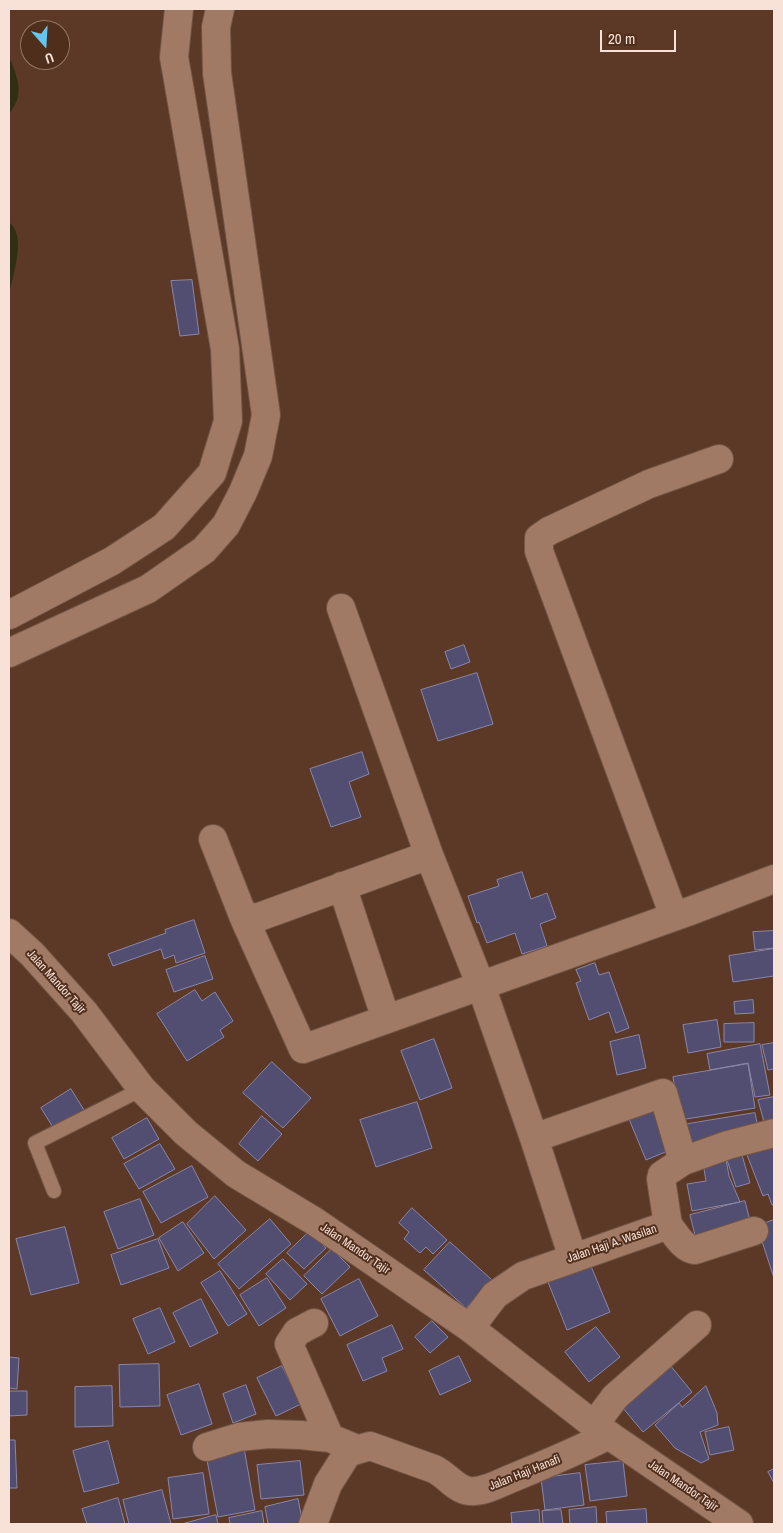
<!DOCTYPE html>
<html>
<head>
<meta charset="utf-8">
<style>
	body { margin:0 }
	#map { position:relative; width:783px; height:1533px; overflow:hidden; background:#5b3926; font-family:"Archivo Narrow",sans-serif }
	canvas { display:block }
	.frame { position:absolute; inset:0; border:10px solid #f8e1d6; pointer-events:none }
	.north { position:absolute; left:20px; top:20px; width:50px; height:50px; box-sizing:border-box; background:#502e1c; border:1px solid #937666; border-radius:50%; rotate:161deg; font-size:14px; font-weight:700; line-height:20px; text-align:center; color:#f8e1d6 }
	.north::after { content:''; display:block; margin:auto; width:18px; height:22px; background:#64c5ee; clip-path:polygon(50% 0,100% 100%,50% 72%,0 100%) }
	.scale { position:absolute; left:600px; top:30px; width:76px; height:22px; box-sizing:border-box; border:2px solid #f8e1d6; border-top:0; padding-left:6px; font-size:15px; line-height:18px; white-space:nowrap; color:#f8e1d6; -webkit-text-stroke:4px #502e1c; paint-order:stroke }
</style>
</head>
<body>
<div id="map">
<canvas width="783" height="1533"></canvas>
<div class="frame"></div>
<div class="north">U</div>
<div class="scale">20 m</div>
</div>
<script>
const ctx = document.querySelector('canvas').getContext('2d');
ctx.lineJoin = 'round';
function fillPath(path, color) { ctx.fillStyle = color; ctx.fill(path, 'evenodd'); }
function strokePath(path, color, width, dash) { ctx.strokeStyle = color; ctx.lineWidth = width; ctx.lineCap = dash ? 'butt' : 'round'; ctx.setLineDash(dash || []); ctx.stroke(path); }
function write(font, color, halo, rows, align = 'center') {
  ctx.font = font + ' "Archivo Narrow",sans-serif'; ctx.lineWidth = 4; ctx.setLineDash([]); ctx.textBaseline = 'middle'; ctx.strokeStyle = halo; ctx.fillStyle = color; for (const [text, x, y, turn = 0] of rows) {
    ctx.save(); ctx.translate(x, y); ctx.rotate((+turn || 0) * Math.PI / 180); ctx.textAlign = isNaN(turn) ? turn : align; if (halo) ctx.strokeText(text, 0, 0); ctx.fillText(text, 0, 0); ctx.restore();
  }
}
fillPath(new Path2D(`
	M9,59L11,61C19,82 24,95 9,114Z
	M9,222C27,236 13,274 9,294Z`), '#302f11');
const building = new Path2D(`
	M192,280L199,334L180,336L171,281Z
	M464,645L470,662L451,669L445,652Z
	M477,673L493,724L438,741L421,690Z
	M362,752L369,774L349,782L361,817L331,827L310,769Z
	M522,872L531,899L547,893L556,918L540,924L547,946L522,954L515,933L487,943L479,922L477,923L468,896L499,886L497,880Z
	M194,920L205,953L176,963L174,955L164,959L161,949L113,966L108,954L166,933L165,930Z
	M774,931V948L755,950L753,932Z
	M774,949V976L733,982L729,956Z
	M205,956L213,979L174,992L166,970Z
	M595,963L599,975L609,972L629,1028L616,1033L609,1012L589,1020L576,983L581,981L576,970Z
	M195,990L202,1001L215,992L233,1021L220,1030L224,1037L187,1061L157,1014Z
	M753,1000L754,1013L735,1014L734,1002Z
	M717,1020L721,1047L688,1053L683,1025Z
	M754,1023V1042H724V1024Z
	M639,1035L646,1068L617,1075L610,1042Z
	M434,1039L452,1088L420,1100L401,1051Z
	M774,1043V1069L768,1070L762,1045Z
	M760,1044L770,1095L755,1097L748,1063L710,1070L707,1054Z
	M272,1062L311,1098L283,1128L243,1093Z
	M748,1064L755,1108L680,1120L673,1077Z
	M71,1089L84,1110L54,1129L41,1108Z
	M774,1097V1127L766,1129L758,1100Z
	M417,1102L432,1148L376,1167L360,1120Z
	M658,1107L675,1148L646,1160L629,1119Z
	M755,1113L759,1133L685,1145L682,1125Z
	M262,1116L282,1134L258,1161L239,1144Z
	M147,1118L159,1139L124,1159L112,1138Z
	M160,1144L175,1169L139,1189L124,1164Z
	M774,1145V1204L772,1205L768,1194L763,1196L747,1155Z
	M742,1155L750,1183L736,1187L727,1160Z
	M726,1159L729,1176L740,1202L692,1211L687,1184L706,1181L703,1163Z
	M192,1166L208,1197L161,1223L143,1192Z
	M215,1196L246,1230L214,1259L187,1224Z
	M140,1199L154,1235L118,1249L104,1212Z
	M745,1201L752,1229L697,1243L690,1215Z
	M412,1208L447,1240L433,1254L426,1247L420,1253L404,1239L409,1232L399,1223Z
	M270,1219L291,1244L239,1289L218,1264Z
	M774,1220V1278L757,1226Z
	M183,1222L204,1253L178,1271L159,1238Z
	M65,1227L79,1283L31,1295L16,1239Z
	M310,1231L326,1248L304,1269L287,1253Z
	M158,1239L169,1268L121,1285L111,1255Z
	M450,1242L492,1280L466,1308L424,1270Z
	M332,1249L350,1267L322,1294L304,1276Z
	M283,1259L307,1284L290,1300L266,1274Z
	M588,1259L610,1312L567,1330L546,1277Z
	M220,1271L247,1314L228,1326L201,1283Z
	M267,1278L286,1308L259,1326L240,1295Z
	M359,1279L378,1316L340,1336L321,1299Z
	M201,1299L218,1333L190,1347L173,1313Z
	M160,1308L175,1342L148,1354L133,1319Z
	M432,1321L448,1337L430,1353L415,1337Z
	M392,1325L403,1349L382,1358L387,1371L363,1381L347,1345Z
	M596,1327L620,1357L589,1382L565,1352Z
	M459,1356L471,1381L440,1395L429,1371Z
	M9,1357L19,1358L17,1389L9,1388Z
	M665,1359L692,1392L643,1432L622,1407Z
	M159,1364L160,1406L120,1407L119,1365Z
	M282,1366L301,1404L276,1416L257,1378Z
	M199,1384L212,1424L181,1435L167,1395Z
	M246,1385L256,1414L233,1423L223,1394Z
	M112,1386L113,1426L75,1427V1387Z
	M706,1386L717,1413L718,1425L700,1432L709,1459L701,1463L675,1448L655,1425L679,1403L682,1407Z
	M9,1391H27V1415L9,1416Z
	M729,1427L734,1450L710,1455L705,1432Z
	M9,1440H15L17,1488H9Z
	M108,1441L119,1483L84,1492L73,1451Z
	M244,1448L255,1510L218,1517L206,1455Z
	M300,1461L304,1495L261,1499L257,1465Z
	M623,1461L627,1496L590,1501L585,1465Z
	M774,1469V1483L768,1472Z
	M203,1473L209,1514L173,1519L168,1478Z
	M580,1473L584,1505L545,1510L541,1478Z
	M162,1490L171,1524H129L123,1500Z
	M118,1498L125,1524H87L82,1509Z
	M298,1499L303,1524H268L265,1507Z
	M596,1507L597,1524H570L569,1510Z
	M646,1509L647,1524H607L606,1512Z
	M539,1510L540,1524H512L511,1513Z
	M561,1510L563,1524H543L542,1511Z
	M262,1511L264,1524H230L229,1518Z
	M216,1515L218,1524H182Z`);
fillPath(building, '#524e71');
strokePath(building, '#8986ad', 1);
const lane = new Path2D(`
	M54,1191L35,1143L142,1089`);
const street = new Path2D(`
	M341,608L429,855L481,986L534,1138L573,1258
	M9,615L112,561L164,527L212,473L228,421L225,349L174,57L179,9
	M9,653L148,589L204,550L226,525L243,492L258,456L266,415L217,73L216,27L220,9
	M213,839L244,918L259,917L429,855
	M342,886L386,1019
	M674,916L539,551V538L549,531L649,484L719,459
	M244,918L303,1049L690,911L774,879
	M534,1138L663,1093L683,1161
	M668,1225C675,1233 683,1249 695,1250L754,1231
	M314,1323L297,1332L289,1344L330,1438
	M470,1328L495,1295L523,1276L668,1225L661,1179L662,1175L683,1161L728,1145L774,1133
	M594,1425L615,1397L697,1325
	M207,1447L239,1437L268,1434L301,1435L330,1438L357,1449
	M313,1524L328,1484L347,1454L353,1451L370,1446L434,1469C447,1475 455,1489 469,1491C482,1493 498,1484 510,1479C544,1465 577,1451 609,1435`);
const secondary = new Path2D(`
	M9,933L32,954L84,1012L142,1089L186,1133L236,1174L314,1221L470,1328L594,1425L739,1524`);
strokePath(lane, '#735545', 16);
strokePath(street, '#735545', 30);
strokePath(secondary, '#735545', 30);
strokePath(lane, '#a17a66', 14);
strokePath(street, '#a17a66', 28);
strokePath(secondary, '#a17a66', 28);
write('12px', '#f8e1d6', '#502e1c', [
	["Jalan Mandor Tajir",56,982,48],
	["Jalan Haji A. Wasilan",612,1244,-19],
	["Jalan Mandor Tajir",355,1249,34],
	["Jalan Haji Hanafi",525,1473,-22],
	["Jalan Mandor Tajir",683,1486,34]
]);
</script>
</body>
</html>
